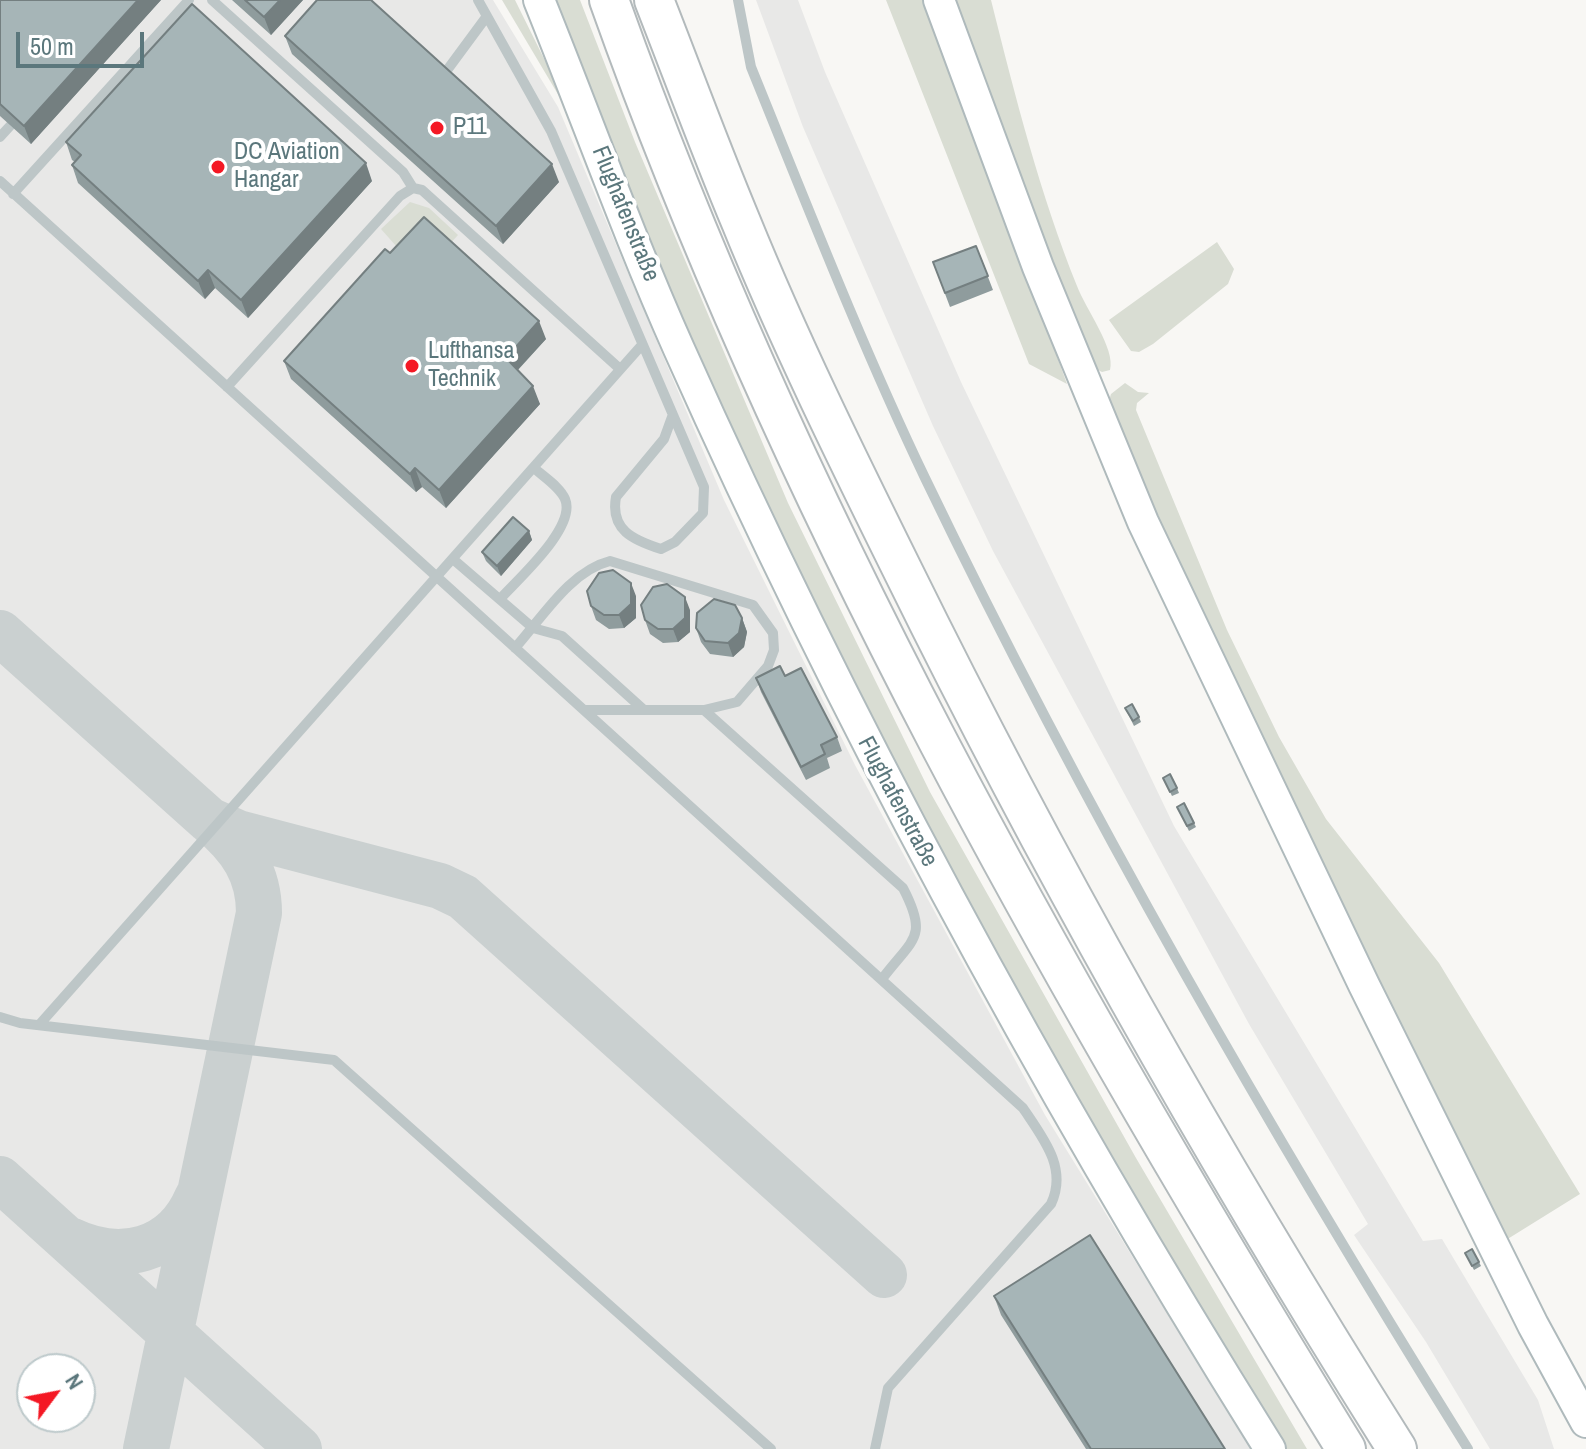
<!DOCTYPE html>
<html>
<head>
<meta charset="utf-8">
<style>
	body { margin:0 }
	#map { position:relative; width:1586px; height:1449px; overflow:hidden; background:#f8f7f4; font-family:"Archivo Narrow",sans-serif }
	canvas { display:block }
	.north { position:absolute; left:16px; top:1353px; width:80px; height:80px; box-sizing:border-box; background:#fff; border:2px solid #bdc9cb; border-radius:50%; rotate:58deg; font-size:22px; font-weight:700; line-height:32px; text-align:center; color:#5b777c }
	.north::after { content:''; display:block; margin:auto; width:28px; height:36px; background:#f41824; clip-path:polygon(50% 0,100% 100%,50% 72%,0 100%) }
	.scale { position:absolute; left:16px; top:32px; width:128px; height:36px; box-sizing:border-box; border:4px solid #5b777c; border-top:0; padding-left:10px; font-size:24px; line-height:28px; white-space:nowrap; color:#5b777c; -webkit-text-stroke:6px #fff; paint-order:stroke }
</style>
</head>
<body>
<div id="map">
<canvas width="1586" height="1449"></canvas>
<div class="north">N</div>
<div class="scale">50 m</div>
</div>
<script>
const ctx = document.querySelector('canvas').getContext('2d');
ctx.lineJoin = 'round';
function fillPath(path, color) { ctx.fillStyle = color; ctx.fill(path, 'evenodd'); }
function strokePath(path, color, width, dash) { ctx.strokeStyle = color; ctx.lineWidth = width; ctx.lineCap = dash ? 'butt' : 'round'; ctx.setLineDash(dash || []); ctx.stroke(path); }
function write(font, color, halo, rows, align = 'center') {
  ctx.font = font + ' "Archivo Narrow",sans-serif'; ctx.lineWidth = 8; ctx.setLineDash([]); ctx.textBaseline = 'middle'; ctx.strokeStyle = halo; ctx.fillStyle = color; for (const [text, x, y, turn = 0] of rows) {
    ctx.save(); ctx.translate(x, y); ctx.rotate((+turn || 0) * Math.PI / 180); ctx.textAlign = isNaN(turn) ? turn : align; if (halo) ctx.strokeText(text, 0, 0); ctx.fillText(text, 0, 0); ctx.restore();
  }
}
fillPath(new Path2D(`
	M0,0H493L558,107L724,500L855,765L1045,1115L1251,1449H0ZM32,1369H80V1417H32Z
	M756,0H798L825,72L961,382L1174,826L1423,1241L1442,1239L1538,1400L1554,1449H1490L1426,1342L1354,1235L1368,1224L1249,1024L993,551L933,426L803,127Z`), '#e8e8e7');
fillPath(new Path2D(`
	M502,0H515L562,95L559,96Z
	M551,0H580L635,142L788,503L930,792L1136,1158L1307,1449H1280L1051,1064L737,459Z
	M886,0H928L1067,384L1029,364Z
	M953,0H991C1015,96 1040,194 1077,286C1085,308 1116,349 1110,370L1102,372L1088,365Z
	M410,202L429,208L458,235L446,248L397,247L381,229Z
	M1217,242L1234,269L1228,284L1153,344L1139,352L1131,351L1109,320Z
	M1125,383L1138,392L1149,393L1137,403L1136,410L1227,630L1279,737L1326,819L1439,963L1580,1194L1506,1240L1218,657L1107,407L1111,394Z`), '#d9ddd3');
strokePath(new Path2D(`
	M0,633L209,820L238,833L440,886L463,897L884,1275
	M0,1179L299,1449
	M70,1240C120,1264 174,1252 197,1198
	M146,1449L259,913C259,873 241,847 210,821`), '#cad0d0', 46);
const secondary = new Path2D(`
	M539,0C586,116 628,235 679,349C849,730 1049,1096 1270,1449
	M939,0L1038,267L1143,522L1364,985L1533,1325L1586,1422`);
const highway = new Path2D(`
	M609,0C790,510 1063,990 1346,1449
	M654,0C683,74 710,148 741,222C789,340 846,456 903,571C1051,872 1218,1165 1397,1449`);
strokePath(secondary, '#afbabc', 34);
strokePath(highway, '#b3babc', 42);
strokePath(new Path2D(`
	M212,0L403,172L413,188L422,190L620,369
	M478,0L551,131L704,487L703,513L675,542L661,549C633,540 610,530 616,497L664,439L672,417
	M738,0L751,67C807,205 861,344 925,478C1086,813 1272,1134 1468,1449
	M442,77L487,16
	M0,137L10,126
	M0,181L1023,1108C1043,1138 1068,1168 1051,1204L888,1388L875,1449
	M13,194L189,0
	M227,387L400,196L413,188
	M454,560L533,628L562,636L644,710
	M500,599C518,579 577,527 565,499C560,487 544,477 534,468
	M515,648C542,618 570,571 610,561L753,605L773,633L774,650L768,666L737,702L704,710H584
	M704,710L903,888C929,938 913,938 882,979
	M0,1017L20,1023L334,1060L771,1449
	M39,1025L641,346`), '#bdc6c7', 10);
strokePath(secondary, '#fff', 30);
strokePath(highway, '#fff', 38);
fillPath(new Path2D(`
	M0,0H161L31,144L0,116Z
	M232,0H303L271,35Z
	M285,36L559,182L503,244L292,54Z
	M66,142L372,181L248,318L215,288L205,299L78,183L72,165L75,162L72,160Z
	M976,246L993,290L950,307L933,262Z
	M390,253L546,339L518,370L540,404L446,508L422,487L416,492L291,379L284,361Z
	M529,531L532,540L501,576L486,561L482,552Z
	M636,596V618L624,628L609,629L596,620L591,606Z
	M690,610V632L678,642L663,643L650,634L645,620Z
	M742,618L747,632L744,647L733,657L710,654L701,642L696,628Z
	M785,676L837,737L842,751L827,758L830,768L806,780L761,692L756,678Z
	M1125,708L1139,717L1141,722L1134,726Z
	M1163,778L1177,788L1179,793L1172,796Z
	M1177,807L1194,823L1196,827L1189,831Z
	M1465,1253L1479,1262L1481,1266L1474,1270Z
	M994,1296L1225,1449H1086L1001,1315Z`), '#8f9c9d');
fillPath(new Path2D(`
	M138,0H161L31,144L24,126Z
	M280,0H303L271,35L264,17Z
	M366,163L372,181L248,318L241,300Z
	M552,164L559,182L503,244L496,226Z
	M208,270L215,288L205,299L198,281Z
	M539,321L546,339L512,376L506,358Z
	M533,386L540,404L446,508L439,490Z
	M415,468L422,487L416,492L410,474Z
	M529,531L532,540L501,576L497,566Z
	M631,583L636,596V618L624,628L619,615Z
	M685,597L690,610V632L678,642L673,629Z
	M742,618L747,632L744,647L733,657L728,643Z`), '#747f80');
const building = new Path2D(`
	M0,0H138L24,126L0,104Z
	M245,0H280L264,17Z
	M317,0H371L552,164L496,226L285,36Z
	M192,4L366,163L241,300L208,270L198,281L72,165L81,155L66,142Z
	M424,217L539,321L506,358L533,386L439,490L415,468L410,474L284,361L385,249L390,253Z
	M976,246L988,276L945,293L933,262Z
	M513,517L529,531L497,566L482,552Z
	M613,570L631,583V604L619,615H604L591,606L587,591L599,573Z
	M667,584L685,597V618L673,629H658L645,620L641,605L653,587Z
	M714,599L735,605L742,618L739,633L728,643L705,641L696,628L697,613Z
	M780,666L785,676L801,668L837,737L821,745L825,754L801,767L756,678Z
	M1132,704L1139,717L1133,721L1125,708Z
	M1170,774L1177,788L1170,792L1163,778Z
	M1184,803L1194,823L1187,826L1177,807Z
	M1090,1235L1225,1449H1091L994,1296Z
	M1472,1249L1479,1262L1472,1266L1465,1253Z`);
fillPath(building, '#a6b5b7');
strokePath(building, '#747f80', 2);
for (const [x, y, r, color] of [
	[437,128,8,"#f41824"],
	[218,167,8,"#f41824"],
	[412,366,8,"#f41824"]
]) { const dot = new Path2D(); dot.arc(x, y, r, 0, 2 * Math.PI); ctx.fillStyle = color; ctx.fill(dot); strokePath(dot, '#fff', 3); }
write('24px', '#5b777c', '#fff', [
	["P11",453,128],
	["DC Aviation",234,153],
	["Hangar",234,181],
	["Lufthansa",428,352],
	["Technik",428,380]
], 'left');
write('24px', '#5b777c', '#fff', [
	["Flughafenstraße",625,214,68],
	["Flughafenstraße",897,802,62]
]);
</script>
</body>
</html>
